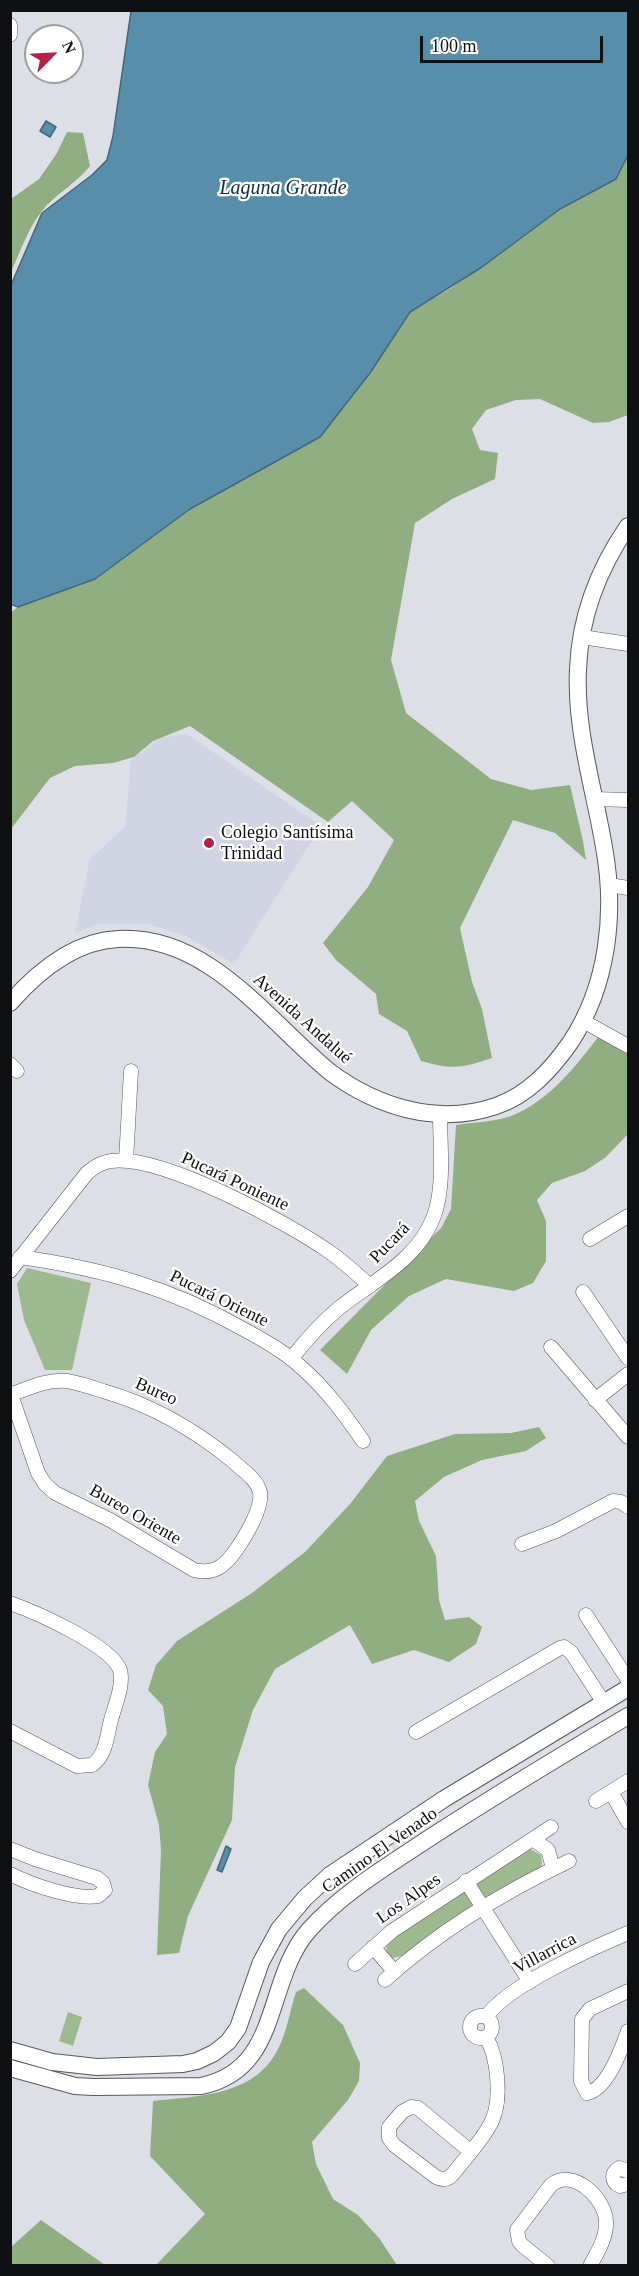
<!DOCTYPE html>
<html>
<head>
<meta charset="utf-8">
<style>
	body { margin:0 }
	#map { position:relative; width:639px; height:2276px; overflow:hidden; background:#dddfe7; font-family:Georgia,serif }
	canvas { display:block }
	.frame { position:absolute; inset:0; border:12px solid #0f1012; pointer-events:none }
	.north { position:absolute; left:24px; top:24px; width:60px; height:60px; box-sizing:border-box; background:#fff; border:2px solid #9f9fa0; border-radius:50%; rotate:66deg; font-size:16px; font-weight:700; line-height:24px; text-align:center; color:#0f1012 }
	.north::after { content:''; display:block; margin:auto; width:21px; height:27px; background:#b32148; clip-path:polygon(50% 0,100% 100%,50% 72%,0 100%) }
	.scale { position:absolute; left:420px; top:36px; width:183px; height:27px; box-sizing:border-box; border:3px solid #0f1012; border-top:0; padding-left:8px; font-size:18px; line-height:21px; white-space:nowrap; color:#0f1012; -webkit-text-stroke:4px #fff; paint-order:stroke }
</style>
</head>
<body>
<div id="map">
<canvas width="639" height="2276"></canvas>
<div class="frame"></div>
<div class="north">N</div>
<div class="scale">100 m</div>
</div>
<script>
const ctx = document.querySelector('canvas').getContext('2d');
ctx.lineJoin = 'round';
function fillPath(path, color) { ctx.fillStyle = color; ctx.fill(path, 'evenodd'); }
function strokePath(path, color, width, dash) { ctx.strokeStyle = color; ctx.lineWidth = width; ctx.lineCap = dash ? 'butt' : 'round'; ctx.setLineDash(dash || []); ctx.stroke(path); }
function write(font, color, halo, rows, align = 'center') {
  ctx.font = font + ' Georgia,serif'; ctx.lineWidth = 4.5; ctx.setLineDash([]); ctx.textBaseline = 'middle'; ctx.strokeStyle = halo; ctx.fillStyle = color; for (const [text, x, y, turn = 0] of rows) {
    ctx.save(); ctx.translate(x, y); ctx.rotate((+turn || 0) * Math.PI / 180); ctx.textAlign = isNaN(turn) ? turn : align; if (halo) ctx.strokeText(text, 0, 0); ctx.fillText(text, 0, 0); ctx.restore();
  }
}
fillPath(new Path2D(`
	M187,734L321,826L234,964L184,935L147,924H98L75,933L90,859L125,827L131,760L160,738Z`), '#d1d4e3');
fillPath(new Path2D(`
	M27,1268L91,1283L72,1370H45L24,1320L17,1284Z
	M528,1848L541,1855L542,1864L539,1870L402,1956L392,1958L387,1954L386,1945L390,1941Z
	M68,2012L82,2017L73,2046L59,2041Z`), '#9db98f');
fillPath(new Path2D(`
	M67,132L83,133L90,166C78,181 61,191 47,205C30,223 21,250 11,272V199L39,179L57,153Z
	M628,155V415L609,422L593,423L540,399L516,400L486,410L472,429L480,450L498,453L495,479L452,499L415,523L391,660L406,713L491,779L531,790L570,785L583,841L586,860L555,833L513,820L460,928L472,982L482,1009L492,1058C462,1068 452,1070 421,1061L407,1031L379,1014L376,994L336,960L323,943L368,887L394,840L352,801L328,822L190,726L153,741L134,757L113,763L75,766L50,778L11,829V612L18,607L95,579L190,509L370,373L410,312L451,288L560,209L616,179Z
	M599,1036L628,1052V1134L606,1157L585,1171L552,1183L537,1200L546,1221V1261L533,1283L514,1291L446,1279L409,1296L371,1330L347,1374L320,1350L441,1228L451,1209L456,1125C473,1122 495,1122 511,1116C549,1101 575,1067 599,1036Z
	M539,1427L546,1438L526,1451L482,1460L444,1477L415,1501L419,1521L436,1556L439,1600L445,1620L469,1617L482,1627L476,1644L449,1662L414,1650L372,1664L350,1625L275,1669L253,1710L235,1767L232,1820L188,1916L179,1953L157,1955L161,1850L159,1825L148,1785L155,1752L167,1734L163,1706L148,1690L156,1665L177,1641L252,1593L305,1552L350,1504L387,1456L455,1434L511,1433Z
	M304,1988L343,2025L360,2063L359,2081L348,2100L312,2142L316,2164L333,2199L358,2215L379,2238L397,2265H156L205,2214L150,2156L153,2101C198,2096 255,2096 278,2049C287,2032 290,2010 296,1992Z
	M41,2220L105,2265H11V2247Z`), '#91ae82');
const water = new Path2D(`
	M131,11H628V155L616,179L560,209L482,267L410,312L370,373L320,437L190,509L95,579L18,607L10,604L11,285L42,213L92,175L107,160L113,136Z
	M46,121L56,127L50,137L40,131Z
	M226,1846L231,1849L222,1872L217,1870Z`);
fillPath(water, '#588ea9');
strokePath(water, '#42687c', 1.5);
const minor = new Path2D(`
	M10,25V35
	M582,637L628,644
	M594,799L628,800
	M609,885L628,888
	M583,1021L628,1046
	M10,1064L17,1071
	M126,1161L131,1071
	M590,1239L628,1216
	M20,1257C104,1269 171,1288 245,1330C265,1341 285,1352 302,1368C326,1389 345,1415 363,1441
	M10,1271L87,1173C94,1167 102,1162 111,1161C161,1154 289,1223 331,1253C345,1263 357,1274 370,1286
	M583,1292L628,1358
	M551,1347L628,1437
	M291,1359C306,1340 321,1323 339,1308C373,1281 418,1260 434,1216C445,1185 440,1146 440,1114
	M10,1395C29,1388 47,1379 67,1381C79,1383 91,1387 103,1391C152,1405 194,1429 234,1462C243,1471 257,1479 260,1492C263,1508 245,1537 236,1550C225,1566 214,1575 194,1570L110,1520L55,1493L45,1484L38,1473L11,1395
	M595,1400L628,1374
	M522,1544L556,1531L613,1501L621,1502L628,1507
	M10,1603C35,1612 111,1645 120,1670C124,1685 115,1705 111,1720C107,1735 106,1756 92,1765L77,1766L10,1731
	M586,1615L628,1680
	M416,1732L560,1648L564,1647L571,1652L604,1703
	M611,1792L628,1822
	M596,1801L628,1781
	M533,1839L548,1850L553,1868
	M10,1849L35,1859L97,1878L103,1883L105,1890L98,1896C75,1900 32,1885 10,1874
	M466,1881L530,1982
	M373,1947L394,1971
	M355,1964L392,1931L551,1827
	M385,1980C439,1931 504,1892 569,1861
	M628,1991L590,2009L582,2019L581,2081L587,2093C607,2090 622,2048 628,2031
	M470 2027a11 11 0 1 1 22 0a11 11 0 1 1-22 0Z
	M486,2017C507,1986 592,1948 628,1933
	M470,2151L418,2108L411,2107L402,2112L389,2127V2138L394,2145L436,2177C442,2180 448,2180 453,2174C466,2157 483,2140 492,2121C502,2099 498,2057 486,2037
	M628,2171L619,2168C611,2173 611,2182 620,2186L628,2184
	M548,2266L522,2245L519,2241L517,2230L551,2185C573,2167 606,2199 606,2222C607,2237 597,2253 590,2266`);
const tertiary = new Path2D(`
	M10,1003C38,971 74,941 118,939C208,934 267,1020 330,1072C377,1107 438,1126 496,1106C528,1095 551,1070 570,1043C608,986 616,913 604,847C594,788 575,730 578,669C580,617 599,568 628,526
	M10,2050L52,2062L97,2067L183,2064L197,2061L214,2053L228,2042L238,2028L261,1962L279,1929L305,1898L330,1875L444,1799L628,1688
	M10,2068L75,2086L93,2087L201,2086C282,2070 264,1981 309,1930C343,1892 389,1865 431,1837C496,1795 562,1755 628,1716`);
strokePath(minor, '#56585f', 15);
strokePath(tertiary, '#56585f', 18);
strokePath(minor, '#fff', 14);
strokePath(tertiary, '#fff', 16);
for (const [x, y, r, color] of [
	[209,843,6,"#b32148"]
]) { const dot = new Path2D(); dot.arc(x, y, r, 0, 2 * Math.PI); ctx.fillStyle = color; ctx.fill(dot); strokePath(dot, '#fff', 2); }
write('18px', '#0f1012', '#fff', [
	["Colegio Santísima",221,833],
	["Trinidad",221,854]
], 'left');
write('18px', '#0f1012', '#fff', [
	["Avenida Andalué",302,1019,42],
	["Pucará Poniente",235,1182,25],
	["Pucará",390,1243,-46],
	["Pucará Oriente",219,1299,26],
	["Bureo",156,1392,24],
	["Bureo Oriente",135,1515,30],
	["Camino El Venado",380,1851,-35],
	["Los Alpes",409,1899,-35],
	["Villarrica",545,1954,-28]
]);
write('italic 20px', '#132e3a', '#fff', [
	["Laguna Grande",283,189]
]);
</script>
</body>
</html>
